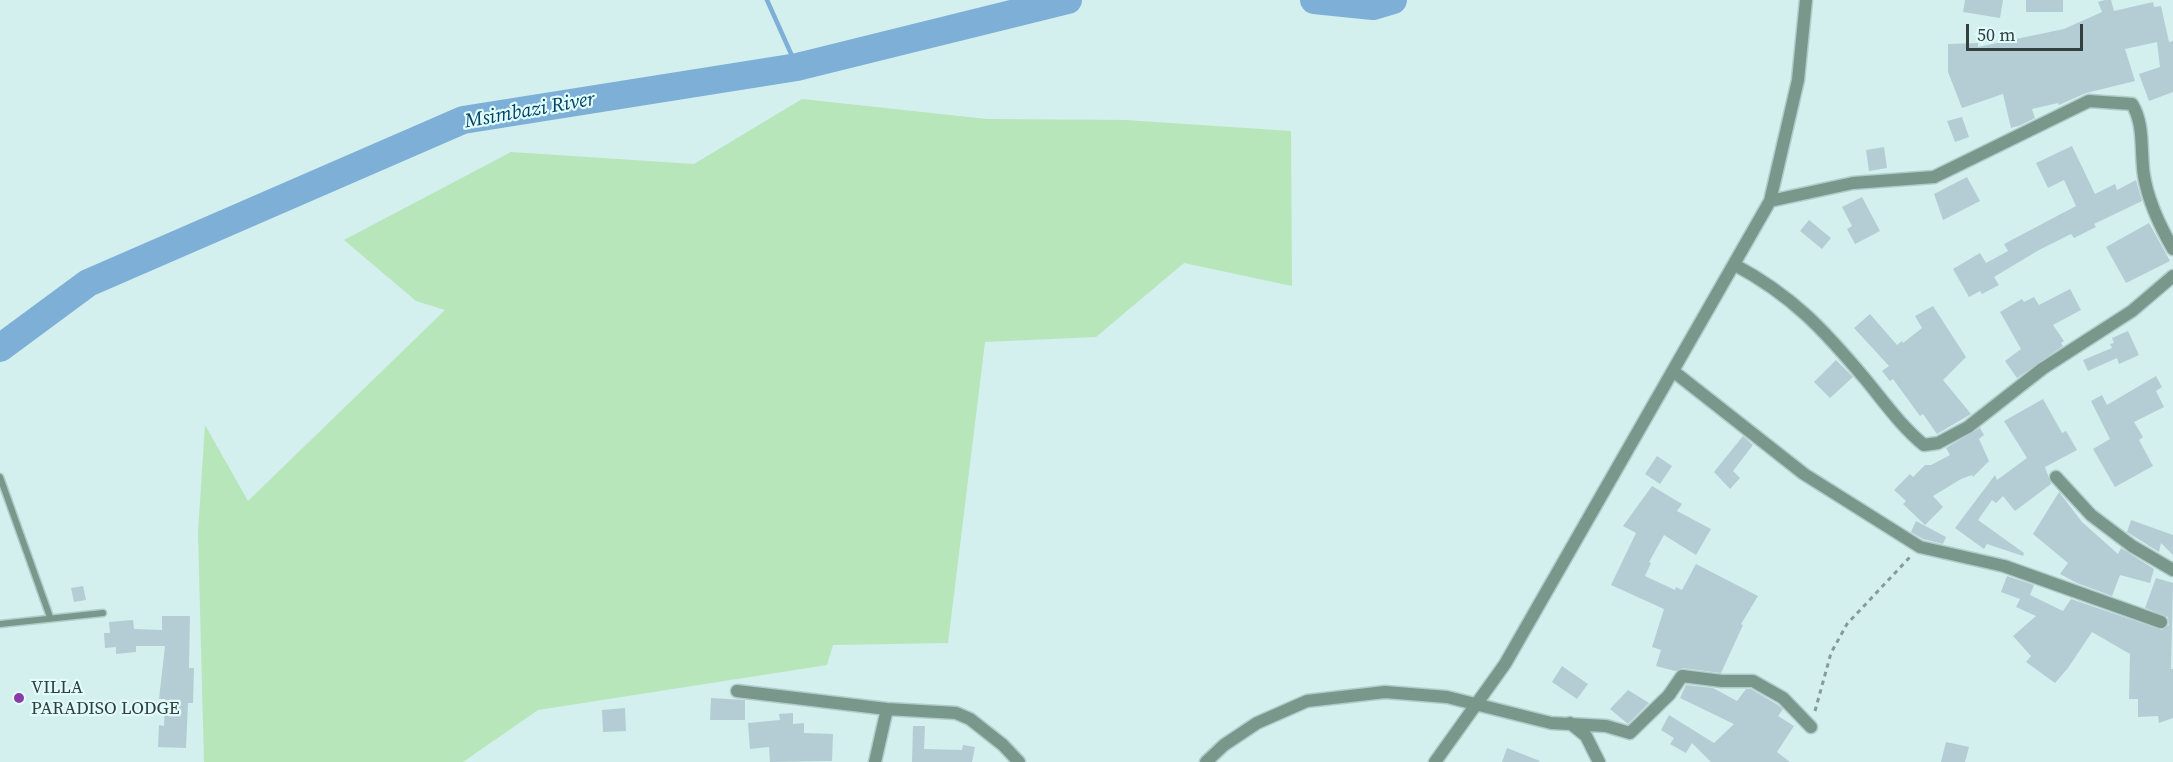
<!DOCTYPE html>
<html>
<head>
<meta charset="utf-8">
<style>
	body { margin:0 }
	#map { position:relative; width:2173px; height:762px; overflow:hidden; background:#d3efee; font-family:"Source Serif 4",serif }
	canvas { display:block }
	.scale { position:absolute; left:1966px; top:24px; width:117px; height:27px; box-sizing:border-box; border:3px solid #333e3e; border-top:0; padding-left:8px; font-size:18px; line-height:21px; white-space:nowrap; color:#333e3e; -webkit-text-stroke:4px #e0fcfb; paint-order:stroke }
</style>
</head>
<body>
<div id="map">
<canvas width="2173" height="762"></canvas>
<div class="scale">50 m</div>
</div>
<script>
const ctx = document.querySelector('canvas').getContext('2d');
ctx.lineJoin = 'round';
function fillPath(path, color) { ctx.fillStyle = color; ctx.fill(path, 'evenodd'); }
function strokePath(path, color, width, dash) { ctx.strokeStyle = color; ctx.lineWidth = width; ctx.lineCap = dash ? 'butt' : 'round'; ctx.setLineDash(dash || []); ctx.stroke(path); }
function write(font, color, halo, rows, align = 'center') {
  ctx.font = font + ' "Source Serif 4",serif'; ctx.lineWidth = 4.5; ctx.setLineDash([]); ctx.textBaseline = 'middle'; ctx.strokeStyle = halo; ctx.fillStyle = color; for (const [text, x, y, turn = 0] of rows) {
    ctx.save(); ctx.translate(x, y); ctx.rotate((+turn || 0) * Math.PI / 180); ctx.textAlign = isNaN(turn) ? turn : align; if (halo) ctx.strokeText(text, 0, 0); ctx.fillText(text, 0, 0); ctx.restore();
  }
}
fillPath(new Path2D(`
	M802,99L987,119L1125,120L1291,131L1292,286L1184,263L1096,337L985,342L948,643L833,645L827,665L538,710L463,762H204L198,532L205,425L248,501L445,310L416,301L344,240L511,152L694,164Z`), '#b7e6ba');
strokePath(new Path2D(`
	M767,0L797,67`), '#7dafd7', 4.5);
strokePath(new Path2D(`
	M1314,0L1373,6L1393,0
	M0,348L88,283L463,120L797,67L1068,0`), '#7dafd7', 28);
fillPath(new Path2D(`
	M1965,0H2003L2000,18L1963,12Z
	M2026,0H2063V12H2026Z
	M2105,0H2111L2114,11L2153,2L2154,7L2161,6L2169,42L2173,41V92L2149,101L2139,74L2160,67L2157,42L2125,49L2135,81L2086,93L2059,105L2058,103L2032,109L2035,118L2021,125L2011,128L2003,94L1962,108L1948,72V44L1978,43V47L2064,29L2102,12L2098,2Z
	M1962,117L1969,137L1955,142L1947,121Z
	M2072,146L2095,194L2115,184L2117,190L2136,180L2142,201L2094,224L2096,227L2074,238L2071,234L2039,250L1994,277L1999,285L1982,294L1980,291L1969,297L1953,269L1980,253L1986,263L2008,251L2004,244L2076,206L2064,180L2048,188L2036,163Z
	M1884,147L1887,168L1869,171L1866,150Z
	M1967,177L1980,201L1943,220L1934,194Z
	M1862,197L1880,231L1855,244L1847,229L1852,226L1842,207Z
	M1809,220L1831,238L1822,249L1800,231Z
	M2149,223L2170,261L2126,283L2106,247Z
	M2070,289L2081,310L2053,325L2064,341L2061,343L2063,346L2017,378L2005,361L2021,349L2000,312L2022,299L2024,302L2034,297L2039,305Z
	M1933,306L1966,357L1943,380L1971,414L1937,434L1923,414L1920,416L1893,379L1890,381L1882,371L1889,366L1854,328L1870,314L1897,345L1902,341L1903,343L1922,328L1915,316Z
	M2128,331L2139,355L2119,364L2117,358L2088,371L2083,360L2112,348L2110,344L2114,343L2112,338Z
	M1836,360L1853,377L1830,398L1814,382Z
	M2156,376L2162,387L2156,391L2164,407L2134,422L2143,437L2139,440L2153,466L2115,487L2093,449L2110,439L2091,401L2102,395L2107,405Z
	M2043,399L2062,433L2066,431L2077,450L2045,467L2051,484L2015,511L2003,496L1996,503L1992,500L1978,520L2024,553L2023,556L1987,544L1984,549L1955,528L1995,475L1997,480L2027,458L2004,421Z
	M1980,428L1984,435L1979,439L1989,461L1973,477L1972,475L1961,479L1933,496L1943,507L1925,525L1903,504L1906,501L1894,490L1910,474L1913,477L1925,465H1931L1950,455L1946,448Z
	M1743,436L1753,445L1733,471L1740,478L1730,489L1714,472Z
	M1657,456L1672,466L1660,484L1645,474Z
	M1652,486L1682,504L1677,511L1711,529L1696,555L1664,535L1649,562L1651,563L1645,576L1675,590L1676,587L1682,590L1696,564L1758,596L1741,624L1743,625L1721,673L1683,668L1675,671L1656,666L1661,650L1652,647L1664,609L1611,585L1636,533L1623,526Z
	M2059,492L2082,522L2118,554L2121,548L2154,569L2150,583L2120,575L2112,596L2077,583L2060,574L2068,563L2033,534Z
	M2131,520L2173,535V555L2161,543L2159,552L2127,532Z
	M1916,521L1946,537L1943,544L1923,539L1911,532Z
	M2007,576L2034,585L2030,595L2063,611L2071,599L2162,630L2169,625L2168,617L2145,608L2156,578L2173,583L2171,669H2173V718L2159,723L2158,716L2138,717V699H2129L2130,654L2092,632L2068,668L2055,683L2026,662L2031,656L2013,636L2036,616L2016,607L2020,599L2001,592Z
	M83,586L86,600L74,602L71,588Z
	M162,616H190L189,668H194L193,703H188L186,748L158,747L159,725L164,726L165,699H159L165,646H136V652L116,654V647L105,648L104,633H110L109,622L133,620L134,629L162,630Z
	M1562,666L1588,684L1577,699L1552,682Z
	M1686,685L1713,688L1737,701L1746,689H1751L1778,705L1783,709L1778,716L1794,726L1777,752L1790,762H1711L1692,743L1686,753L1670,744L1674,738L1661,730L1669,715L1714,743L1734,724L1680,698Z
	M1628,690L1649,703L1628,724L1610,709Z
	M711,698L745,700V720H710Z
	M625,708L626,731L603,732L602,710Z
	M793,713V724L804,723V733L833,734L832,761L770,762L769,747L750,749L748,723L780,720L779,714Z
	M913,726H925L924,749L962,750L963,745L975,747L972,762H912Z
	M1946,742L1969,747L1965,762H1941Z
	M1507,748L1540,761L1539,762H1502Z`), '#b4cdd5');
const service = new Path2D(`
	M0,477L50,617
	M0,624L103,613`);
const minor = new Path2D(`
	M1770,201L1853,183L1934,177L2089,101L2132,104C2145,125 2140,151 2144,176C2148,200 2161,228 2173,249
	M1735,265C1793,296 1824,330 1866,380C1885,403 1901,426 1924,445L1938,443L1968,427L2042,369L2132,311L2173,276
	M1673,371L1804,474L1920,547L2004,566L2161,622
	M2056,477L2091,515L2132,546L2173,570
	M737,691L887,709L956,713L970,719L1003,745L1019,762
	M1570,723L1586,736L1599,762
	M875,762L887,709
	M1206,762L1224,745L1257,723L1307,701L1385,692L1447,697L1551,723L1606,726L1630,733L1669,695L1682,676L1722,681H1753L1783,698L1811,727
	M1435,762L1505,664L1770,201L1798,80L1806,0`);
strokePath(service, '#b3cccb', 9);
strokePath(minor, '#b3cccb', 15);
strokePath(new Path2D(`
	M1815,711L1831,653L1847,624L1910,557`), '#879b9b', 3, [4.5, 4.5]);
strokePath(service, '#7a978c', 6);
strokePath(minor, '#7a978c', 12);
for (const [x, y, r, color] of [
	[19,698,6,"#8b3aaa"]
]) { const dot = new Path2D(); dot.arc(x, y, r, 0, 2 * Math.PI); ctx.fillStyle = color; ctx.fill(dot); strokePath(dot, '#e0fcfb', 2); }
write('18px', '#333e3e', '#e0fcfb', [
	["VILLA",31,688],
	["PARADISO LODGE",31,709]
], 'left');
write('italic 20px', '#004066', '#e0fcfb', [
	["Msimbazi River",530,111,-10]
]);
</script>
</body>
</html>
